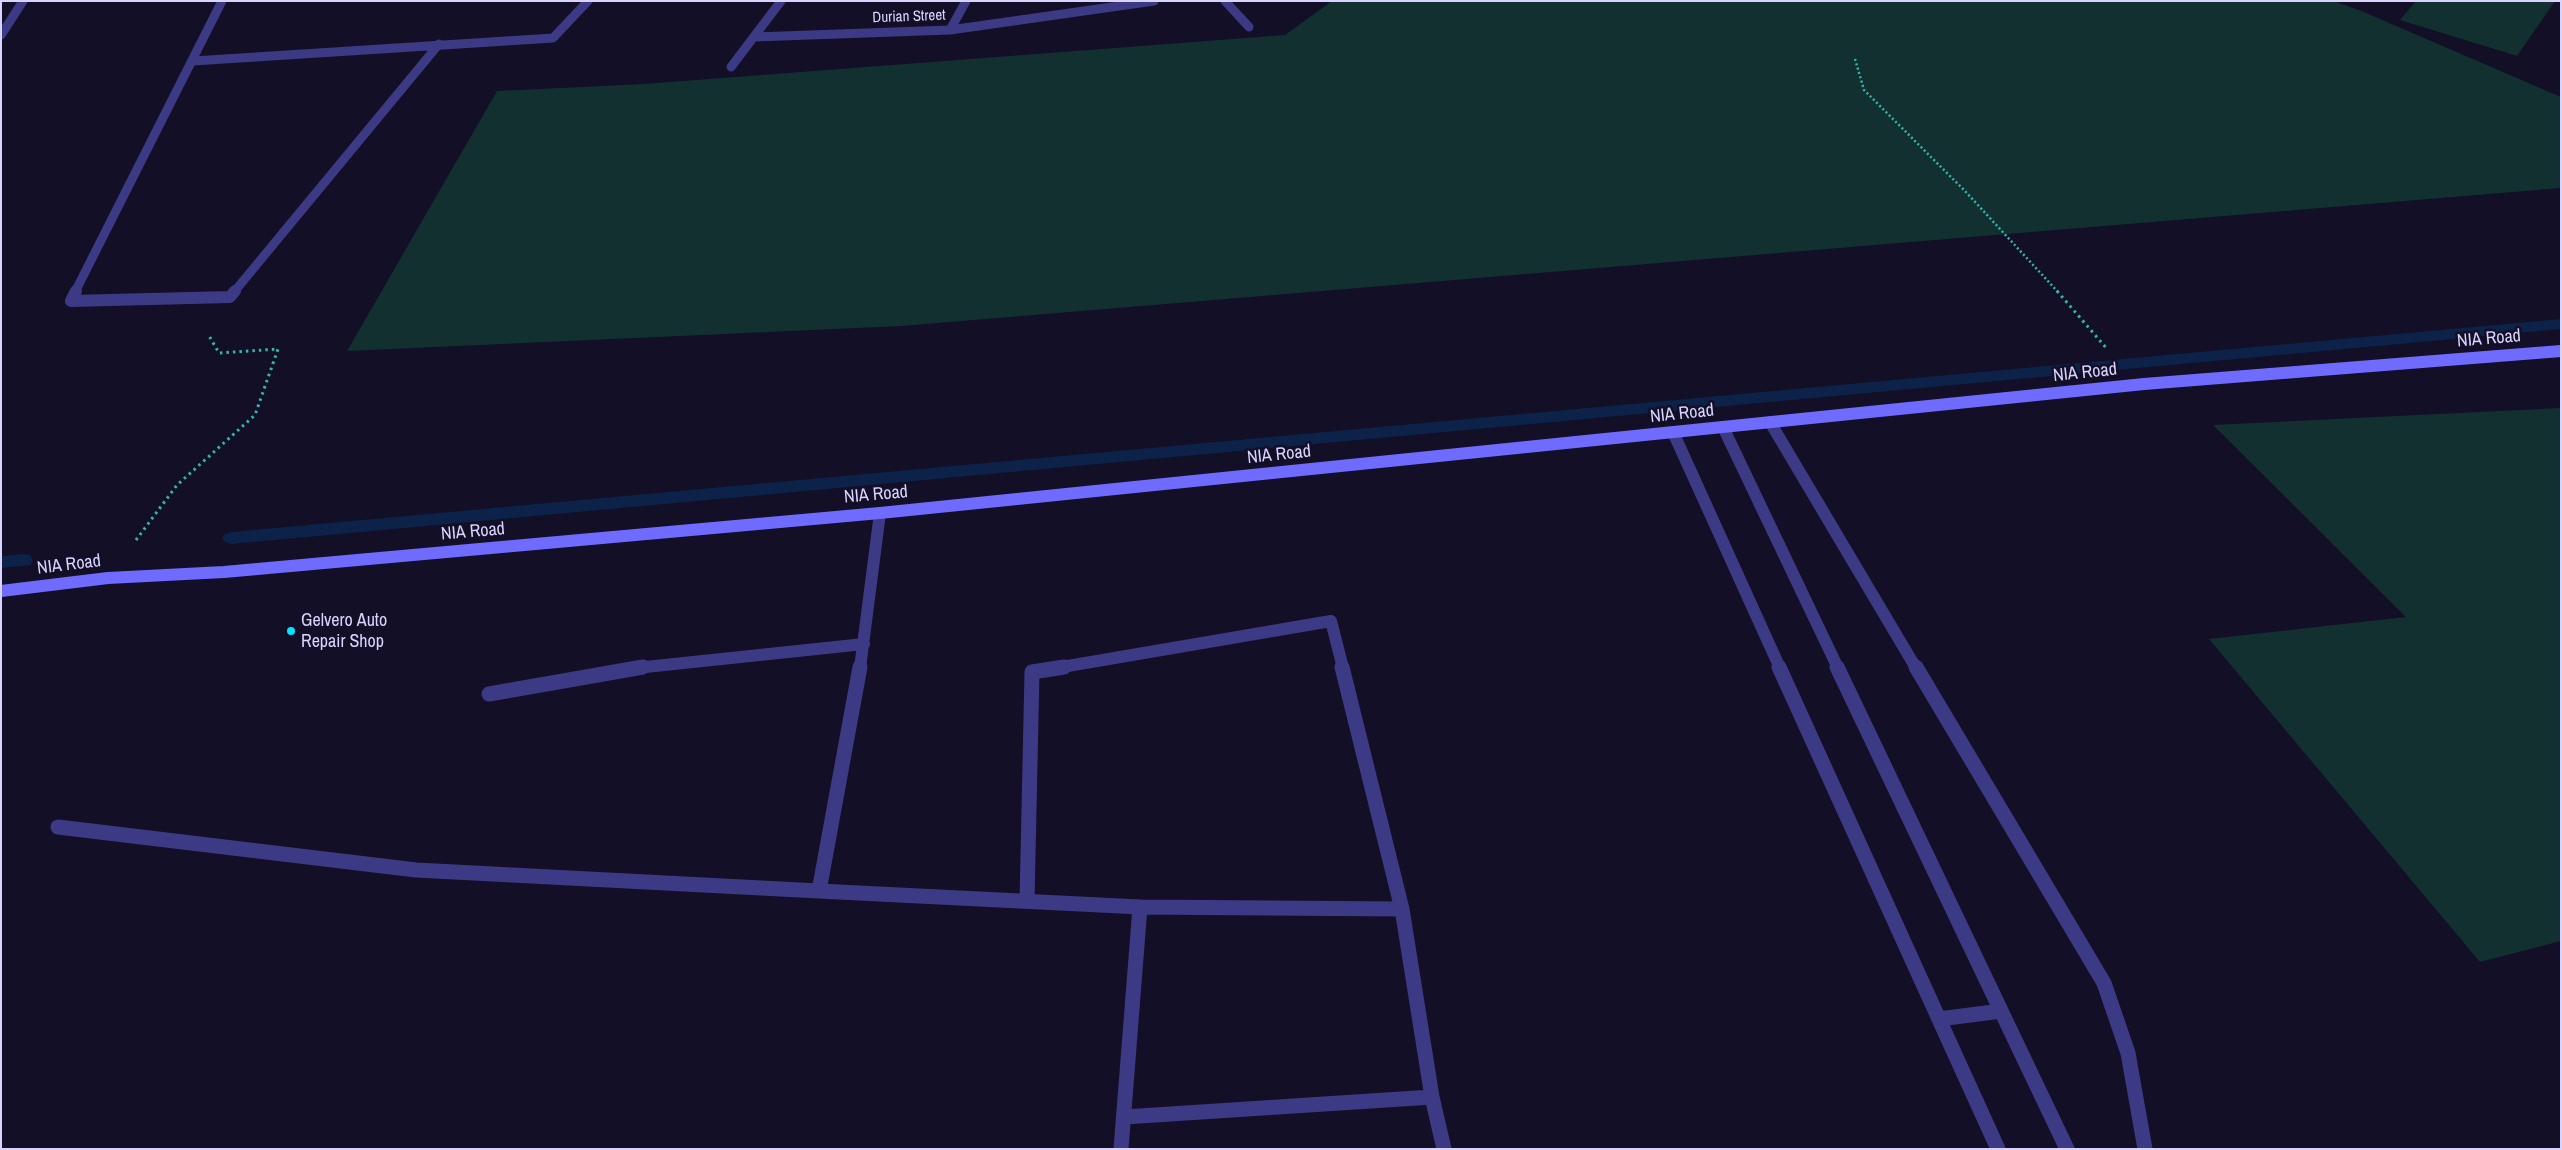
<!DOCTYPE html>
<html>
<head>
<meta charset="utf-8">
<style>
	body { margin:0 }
	#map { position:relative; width:2562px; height:1150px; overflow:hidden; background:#130f26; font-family:"Archivo Narrow",sans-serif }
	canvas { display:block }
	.frame { position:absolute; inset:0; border:2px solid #d9d4ff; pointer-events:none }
</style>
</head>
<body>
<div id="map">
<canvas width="2562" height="1150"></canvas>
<div class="frame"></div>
</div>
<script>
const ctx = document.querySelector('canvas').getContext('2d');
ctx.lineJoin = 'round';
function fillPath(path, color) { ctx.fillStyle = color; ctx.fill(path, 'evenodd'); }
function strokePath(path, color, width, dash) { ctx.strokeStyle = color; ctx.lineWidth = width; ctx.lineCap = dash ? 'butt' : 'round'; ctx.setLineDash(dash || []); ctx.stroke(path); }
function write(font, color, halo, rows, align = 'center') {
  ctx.font = font + ' "Archivo Narrow",sans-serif'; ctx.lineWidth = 5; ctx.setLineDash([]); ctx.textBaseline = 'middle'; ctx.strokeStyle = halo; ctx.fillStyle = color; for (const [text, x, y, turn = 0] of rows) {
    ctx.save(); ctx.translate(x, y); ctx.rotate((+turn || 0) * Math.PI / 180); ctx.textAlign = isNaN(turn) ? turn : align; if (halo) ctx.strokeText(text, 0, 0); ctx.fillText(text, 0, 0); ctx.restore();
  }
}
fillPath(new Path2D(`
	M1332,1H2333L2359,10L2561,97V188L901,326L347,351L497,91L644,84L1285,35Z
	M2416,1H2555L2517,56L2400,20Z
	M2561,408V941L2480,962L2209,639L2406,617L2213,425Z`), '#12302f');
fillPath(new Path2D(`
	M2561,319V329L231,544L225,542L222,538L225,534L231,532Z
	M24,554L30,555L33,560L30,565L1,568V556Z`), '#0c2248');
strokePath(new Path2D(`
	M1855,59L1864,90L1965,191L2058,292`), '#2fb8b0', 2.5, [2, 2.5]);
strokePath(new Path2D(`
	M2057,291L2108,350
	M136,540L177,485L255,415L278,349L219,353L208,334`), '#2fb8b0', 3, [2.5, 4]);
strokePath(new Path2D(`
	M1770,422L1916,668
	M1723,427L1838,668
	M1673,432L1780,668`), '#3d3a85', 12);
strokePath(new Path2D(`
	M1779,667L1998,1149
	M1837,667L2067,1149
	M1916,667L2104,983L2128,1053L2145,1149
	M1939,1019L2001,1011`), '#3d3a85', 15);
strokePath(new Path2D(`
	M1225,1L1249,27
	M950,30L966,1
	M1,35L23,1
	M754,37L950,30L1154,1
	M193,61L553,38L588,1
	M731,67L781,1
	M75,292L222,1
	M234,292L439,44`), '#3d3a85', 9);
strokePath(new Path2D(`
	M76,291L71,301L230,297L235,291
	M636,668L864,644
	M860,668L880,513
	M1056,668L1331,621L1343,668`), '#3d3a85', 12);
strokePath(new Path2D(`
	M860,667L819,891L1140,907L1121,1149
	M1342,667L1402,909L1432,1097
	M489,694L643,667
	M58,827L416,870L819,891
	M1027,901L1032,672L1064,667
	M1140,907L1402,909
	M1124,1117L1432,1097L1444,1149`), '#3d3a85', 15);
strokePath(new Path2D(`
	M1,591L108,578L224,572L880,513L2144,384L2561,351`), '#6f6bff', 12);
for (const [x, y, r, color] of [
	[291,631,5,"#00e5ff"]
]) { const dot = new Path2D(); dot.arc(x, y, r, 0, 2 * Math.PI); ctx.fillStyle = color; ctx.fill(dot); strokePath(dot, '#130f26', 2); }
write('15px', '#d9d4ff', '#130f26', [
	["Durian Street",909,17,-2]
]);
write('18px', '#d9d4ff', '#130f26', [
	["NIA Road",2489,339,-5],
	["NIA Road",2085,373,-6],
	["NIA Road",1682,414,-6],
	["NIA Road",1279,455,-6],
	["NIA Road",876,495,-5],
	["NIA Road",473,532,-5],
	["NIA Road",69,565,-7]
]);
write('18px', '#d9d4ff', '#130f26', [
	["Gelvero Auto",301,621],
	["Repair Shop",301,642]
], 'left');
</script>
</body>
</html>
